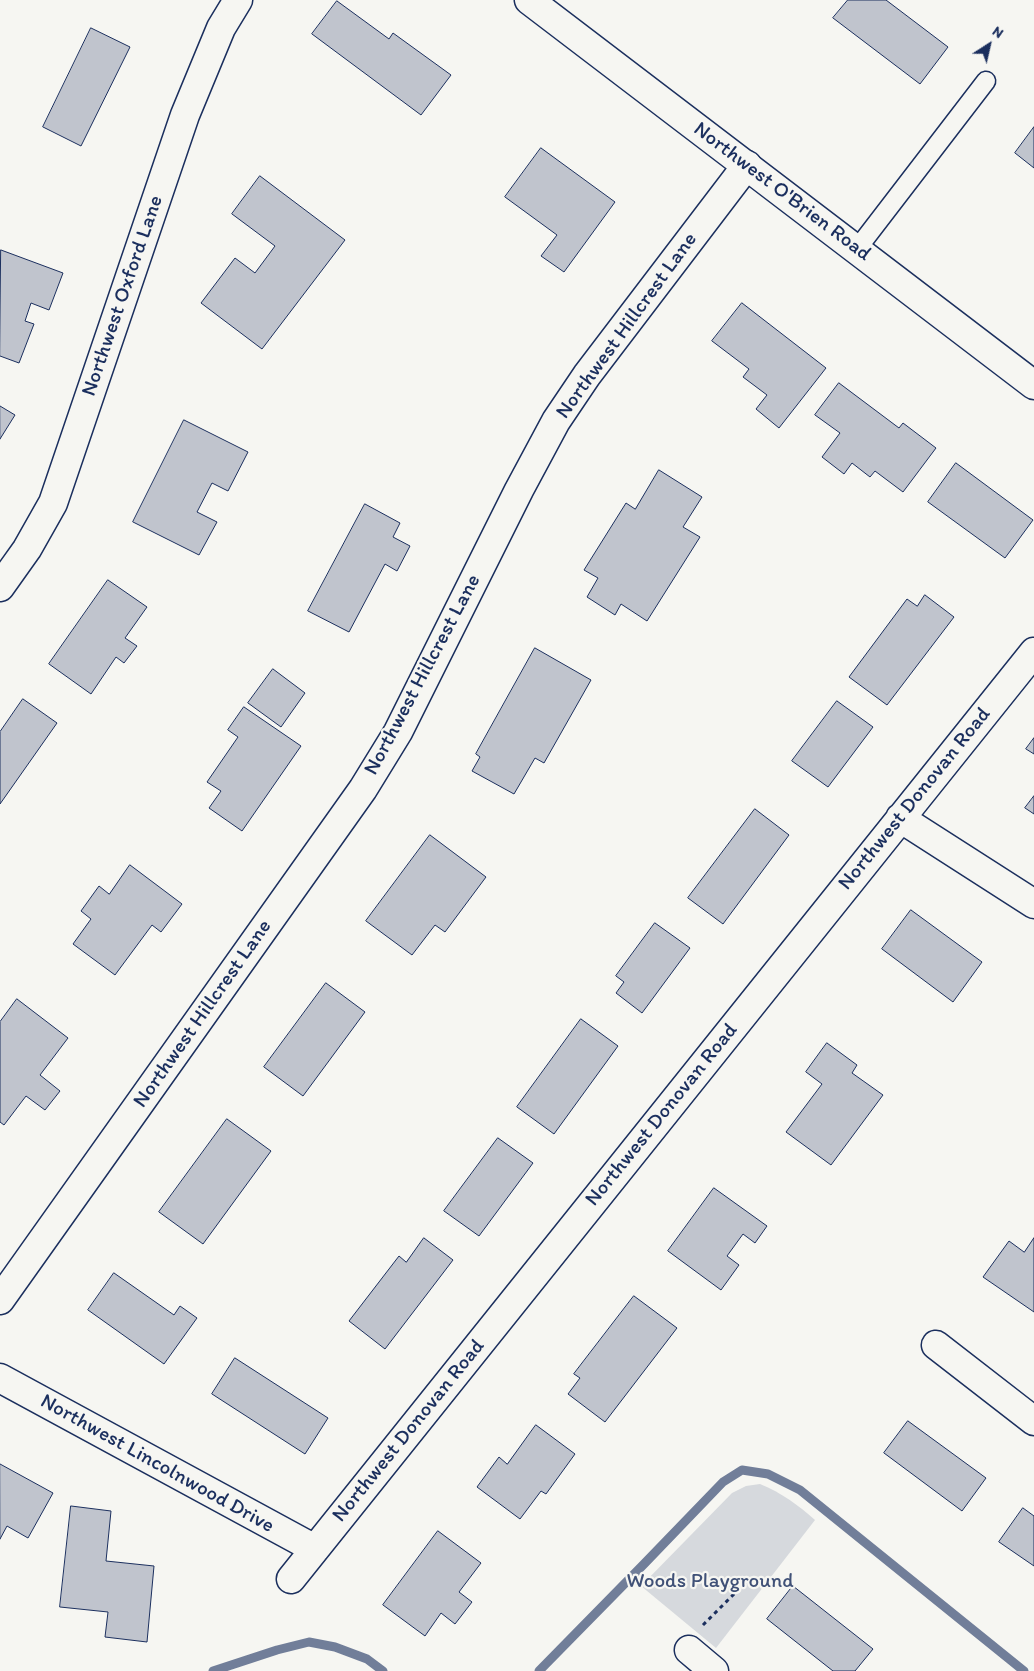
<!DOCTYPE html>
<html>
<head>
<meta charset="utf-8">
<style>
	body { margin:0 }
	#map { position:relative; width:1034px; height:1671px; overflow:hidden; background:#f6f6f2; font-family:Itim,sans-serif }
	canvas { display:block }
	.north { position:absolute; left:964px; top:20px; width:50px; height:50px; -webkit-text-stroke:4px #f6f6f2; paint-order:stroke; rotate:35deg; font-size:14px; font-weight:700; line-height:20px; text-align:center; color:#1b2f5e }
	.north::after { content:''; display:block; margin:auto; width:18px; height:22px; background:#1b2f5e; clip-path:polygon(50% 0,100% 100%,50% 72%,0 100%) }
</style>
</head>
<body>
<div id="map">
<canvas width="1034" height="1671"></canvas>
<div class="north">N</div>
</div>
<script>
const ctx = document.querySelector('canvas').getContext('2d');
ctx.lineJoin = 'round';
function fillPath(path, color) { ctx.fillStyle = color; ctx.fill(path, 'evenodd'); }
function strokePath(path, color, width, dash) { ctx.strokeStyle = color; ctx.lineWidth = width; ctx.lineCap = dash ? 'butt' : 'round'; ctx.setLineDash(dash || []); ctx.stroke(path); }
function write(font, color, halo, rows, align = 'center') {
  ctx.font = font + ' Itim,sans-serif'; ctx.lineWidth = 4.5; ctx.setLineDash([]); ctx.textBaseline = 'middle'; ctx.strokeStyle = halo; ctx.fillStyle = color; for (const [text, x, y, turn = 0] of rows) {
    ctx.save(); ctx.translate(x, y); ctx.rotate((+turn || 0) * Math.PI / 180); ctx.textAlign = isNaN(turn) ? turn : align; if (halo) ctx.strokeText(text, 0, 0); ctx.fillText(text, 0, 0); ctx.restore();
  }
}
fillPath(new Path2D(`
	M760,1484C782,1493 798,1505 815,1520L716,1648L641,1586L732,1493L746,1486Z`), '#d6d9dd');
strokePath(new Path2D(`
	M213,1671L277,1650L309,1642L335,1647L367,1659L383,1671
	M539,1671L644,1564L723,1482L742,1470L768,1474L800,1490L1024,1671`), '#717e99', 9);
const building = new Path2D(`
	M848,0H886L948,47L920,84L833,18Z
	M337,1L389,39L393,33L451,75L421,115L312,34Z
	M91,28L130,47L81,146L43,127Z
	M1034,127V168L1015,153Z
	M541,148L615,202L564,272L541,256L557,235L505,197Z
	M260,176L345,240L262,349L201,303L235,258L255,273L275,246L232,214Z
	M1,250L63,273L49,310L31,303L25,321L34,324L19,363L0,356Z
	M742,303L826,368L779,428L756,409L767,395L743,377L749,369L712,341Z
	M839,383L899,428L903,423L936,448L903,492L875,471L870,477L852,463L844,474L822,457L840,433L815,415Z
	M0,406L15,415L0,439Z
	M184,420L248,452L228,491L212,483L197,512L217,522L199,555L133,522Z
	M956,463L1033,520L1005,558L928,502Z
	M659,470L702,497L683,527L700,537L647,621L621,604L615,615L587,597L598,578L584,570L626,503L635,509Z
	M365,504L400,523L393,537L410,546L397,571L385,564L349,632L308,611Z
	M108,580L147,607L125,638L137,646L124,663L116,657L91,694L49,664Z
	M925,595L954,617L887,705L849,677L907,599L917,606Z
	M535,648L591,680L544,763L535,758L514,794L472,771L480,757L476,754Z
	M273,669L305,693L281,727L248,703Z
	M23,699L57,723L0,804V732Z
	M837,701L873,727L828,787L792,761Z
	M244,707L301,746L242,831L209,808L221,791L207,782L238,737L228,730Z
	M1034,738V754L1026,749Z
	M1034,796V814L1025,808Z
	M755,809L789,835L723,924L688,898Z
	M430,835L486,877L445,932L435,925L412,955L366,921Z
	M130,865L182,904L161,932L152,925L115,975L73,944L91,919L81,911L99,886L109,894Z
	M911,910L982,962L953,1002L882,949Z
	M655,923L690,948L642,1013L616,993L624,982L616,976Z
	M326,983L365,1012L303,1096L264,1067Z
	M17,999L68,1038L40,1075L60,1091L45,1110L26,1096L4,1125L0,1122V1022Z
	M581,1019L618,1046L554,1134L517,1107Z
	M827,1043L857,1065L852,1073L883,1095L831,1165L786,1132L822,1084L806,1072Z
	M227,1119L271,1151L203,1244L159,1212Z
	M498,1138L533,1163L479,1236L444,1211Z
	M714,1188L767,1226L755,1243L743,1234L727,1256L739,1265L721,1290L668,1251Z
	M424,1238L453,1260L385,1349L349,1321L399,1256L406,1262Z
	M1034,1238V1312L983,1277L1009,1241L1024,1252Z
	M114,1273L174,1315L180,1306L197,1318L164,1364L88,1310Z
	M634,1296L677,1328L605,1422L568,1394L580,1378L574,1374Z
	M235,1358L328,1418L305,1454L212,1394Z
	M908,1421L986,1478L962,1511L884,1453Z
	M536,1425L575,1454L546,1494L541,1491L520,1519L477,1487L499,1457L507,1464Z
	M0,1464L53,1493L28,1538L7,1526L0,1539Z
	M71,1506L111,1511L106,1561L154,1566L147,1642L105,1637L108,1612L60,1607Z
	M1023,1508L1034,1516V1566L999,1542Z
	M438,1531L481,1563L459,1592L472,1602L455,1624L441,1613L425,1636L383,1605Z
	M793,1586L873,1649L855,1671H833L767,1619Z`);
fillPath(building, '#c0c4cd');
strokePath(building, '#1b2f5e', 1);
const lane = new Path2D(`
	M857,249L986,81`);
const street = new Path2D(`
	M0,587L27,549L53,503L185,115L221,28L238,0
	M900,818L1034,904
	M0,1300L363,789L398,732L519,490L556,421L587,375L747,165
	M936,1345L1034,1421
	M0,1378L315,1549
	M291,1579L1034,652
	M689,1650L714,1671`);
const secondary = new Path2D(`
	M529,0L1034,385`);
strokePath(lane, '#1b2f5e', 21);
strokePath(street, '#1b2f5e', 31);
strokePath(secondary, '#1b2f5e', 31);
strokePath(new Path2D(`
	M703,1625L735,1593`), '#1b2f5e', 3, [4, 4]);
strokePath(lane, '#f6f6f2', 18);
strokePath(street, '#f6f6f2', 28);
strokePath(secondary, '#f6f6f2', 28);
write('21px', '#1b2f5e', '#f6f6f2', [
	["Northwest O'Brien Road",782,192,37],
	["Northwest Oxford Lane",123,296,-71],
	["Northwest Hillcrest Lane",627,326,-54],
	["Northwest Hillcrest Lane",423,675,-62],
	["Northwest Donovan Road",915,799,-51],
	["Northwest Hillcrest Lane",203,1014,-55],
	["Northwest Donovan Road",662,1115,-51],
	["Northwest Donovan Road",409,1431,-51],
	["Northwest Lincolnwood Drive",157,1464,29]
]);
write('21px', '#405177', '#f6f6f2', [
	["Woods Playground",710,1582]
]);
</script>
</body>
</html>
